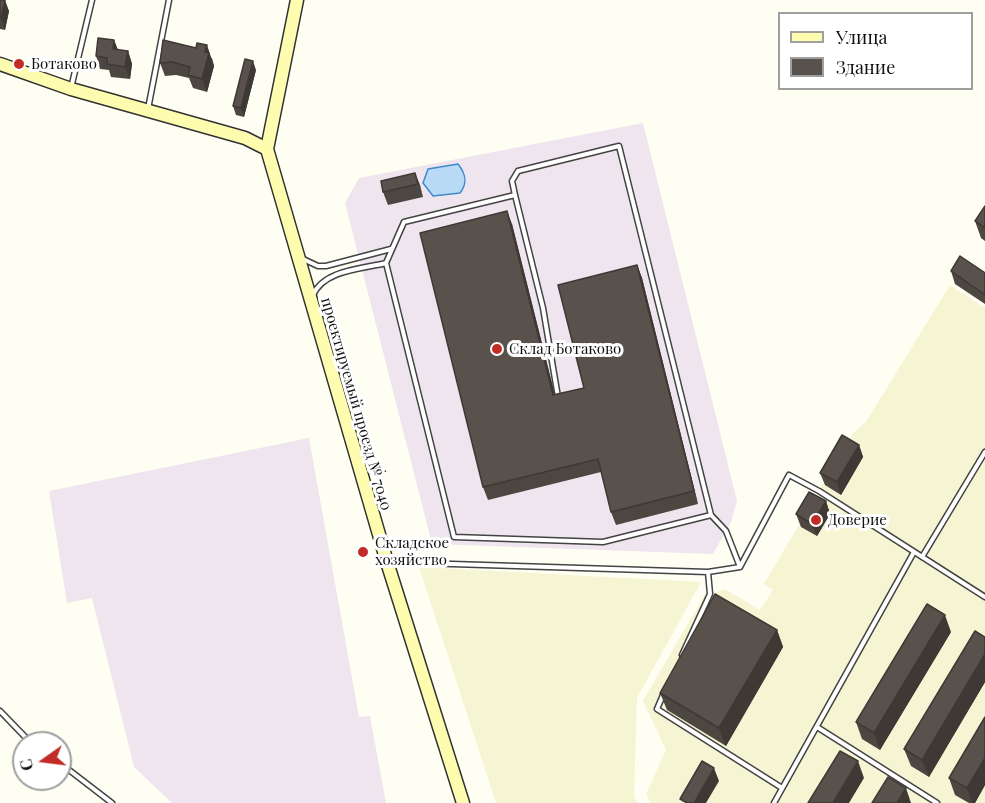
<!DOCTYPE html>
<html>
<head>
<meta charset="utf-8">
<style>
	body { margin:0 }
	#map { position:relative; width:985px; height:803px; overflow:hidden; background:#fffef3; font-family:"Playfair Display",serif }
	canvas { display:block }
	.legend { position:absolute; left:778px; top:12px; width:195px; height:78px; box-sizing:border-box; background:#fff; border:2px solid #9f9f9f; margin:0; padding:8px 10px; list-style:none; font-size:18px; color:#101010 }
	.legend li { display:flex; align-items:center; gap:12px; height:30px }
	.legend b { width:30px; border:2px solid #9f9f9f }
	.north { position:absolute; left:12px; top:731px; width:60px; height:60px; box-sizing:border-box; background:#fff; border:2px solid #9f9f9f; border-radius:50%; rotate:256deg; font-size:16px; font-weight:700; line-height:24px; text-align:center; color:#101010 }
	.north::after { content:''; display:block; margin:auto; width:21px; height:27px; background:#c12c27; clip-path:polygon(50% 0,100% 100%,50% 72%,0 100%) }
</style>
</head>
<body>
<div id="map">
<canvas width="985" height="803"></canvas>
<ul class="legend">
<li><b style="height:8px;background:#fefcaf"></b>Улица</li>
<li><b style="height:16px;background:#59524c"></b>Здание</li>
</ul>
<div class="north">С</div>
</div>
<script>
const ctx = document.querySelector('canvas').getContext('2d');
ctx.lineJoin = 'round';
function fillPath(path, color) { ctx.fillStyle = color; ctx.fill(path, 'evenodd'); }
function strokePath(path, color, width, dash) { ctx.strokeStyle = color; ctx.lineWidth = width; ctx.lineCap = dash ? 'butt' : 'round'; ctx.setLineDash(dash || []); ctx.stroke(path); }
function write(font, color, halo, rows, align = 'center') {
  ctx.font = font + ' "Playfair Display",serif'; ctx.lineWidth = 6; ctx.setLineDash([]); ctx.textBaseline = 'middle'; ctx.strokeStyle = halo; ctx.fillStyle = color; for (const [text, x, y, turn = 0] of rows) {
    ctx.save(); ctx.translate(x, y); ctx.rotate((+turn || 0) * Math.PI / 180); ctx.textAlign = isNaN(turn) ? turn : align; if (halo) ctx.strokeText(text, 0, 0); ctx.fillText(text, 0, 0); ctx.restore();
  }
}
fillPath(new Path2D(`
	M643,123L737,501L731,522L713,554L432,544L345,203L359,178Z
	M309,438L359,717L370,716L386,803H172L134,767L92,598L67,603L49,491Z`), '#eee5ee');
fillPath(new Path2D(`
	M950,285L985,308V803H651L646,794L666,750L643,701L704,596L725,589L760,610L773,590L764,584L854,432L866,422Z
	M419,567L701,582L637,698L634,797L638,803H496Z`), '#f5f5d3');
const water = new Path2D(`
	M458,164C466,174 468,183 460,193L433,196L423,183L428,169Z`);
fillPath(water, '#b8daf6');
strokePath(water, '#3f8acd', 1.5);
const lane = new Path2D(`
	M71,88L92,0
	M148,109L169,0
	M515,195L512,181L518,171L619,146L711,515
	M303,259L318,266H326L391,249
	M313,295C324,270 361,269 386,263
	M558,397L543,308L515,195L404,222L386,263L454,537L603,542L711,515L726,531L740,567
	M922,557L985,452
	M388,562L708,572L740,567L789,475L819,491L985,597
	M682,655L710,594L708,572
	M663,695L657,709L782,788
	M0,711L31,743
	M817,727L937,803
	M60,763L112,803
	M774,803L914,552`);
const secondary = new Path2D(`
	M297,0L267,149L387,562L463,803
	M0,64L71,89L245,138L267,149`);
strokePath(lane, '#434343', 7);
strokePath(secondary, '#323232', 15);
strokePath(new Path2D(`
	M374,474L386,471`), '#323232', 1.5, [6, 3]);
strokePath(lane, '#fff', 4);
strokePath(secondary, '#fefcaf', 12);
fillPath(new Path2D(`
	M0,0L9,11L5,30L0,29Z
	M114,40L118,50L128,51L132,64L130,79L111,77L109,70L100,69L96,56Z
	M212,58L214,66L207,92L193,88L189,78L176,75L165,76L160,63Z
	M256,70L244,117L236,115L233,106Z
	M415,173L423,197L388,205L383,192Z
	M985,206V241L981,238L975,221Z
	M512,224L555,395L584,388L637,265L642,278L698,504L616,525L611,512L601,472L488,500L483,487Z
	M951,271L985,273V304L955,284Z
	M859,445L863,457L841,495L825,485L820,473Z
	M826,501L830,514L817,536L801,527L796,514Z
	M777,630L783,647L726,746L667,710L660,693Z
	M951,632L880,750L862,739L856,722Z
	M985,637V682L929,777L911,766L904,749Z
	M985,717V785L975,803H969L955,795L949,778Z`), '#4d4741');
fillPath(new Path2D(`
	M5,0L9,11L5,30L1,19Z
	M114,40L119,53L113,49Z
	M207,45L214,66L207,92L202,79L205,52Z
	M128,51L132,64L130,79L125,67Z
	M253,61L256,70L244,117L241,108Z
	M415,173L420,185L423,197L418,184Z
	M507,211L512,224L558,408L553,395Z
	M637,265L642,278L698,504L694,491Z
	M859,445L863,457L841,495L837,482Z
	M826,501L830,514L817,536L812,524Z
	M945,615L951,632L880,750L874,733Z
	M777,630L783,647L726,746L719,728Z
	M985,654V682L929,777L922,760Z
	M985,758V785L975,803H972L967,788Z
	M858,761L864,778L849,803H833Z
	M714,768L719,781L706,803H694Z
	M906,788L911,803H897Z`), '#3e3935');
const building = new Path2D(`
	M0,0H5L1,19H0Z
	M98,38L114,40L113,49L128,51L125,67L107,64V58L96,56Z
	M163,40L196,48L197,43L207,45L205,52L209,53L202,79L188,75L190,67L172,62L160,63Z
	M245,59L253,61L241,108L233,106Z
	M415,173L418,184L383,192L381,181Z
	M985,206V228L975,221Z
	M507,211L553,395L584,388L558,285L637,265L694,491L611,512L598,459L483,487L420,233Z
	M960,256L985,273V295L951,271Z
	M842,435L859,445L837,482L820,473Z
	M809,492L826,501L812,524L796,514Z
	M715,594L777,630L719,728L660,693Z
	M927,604L945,615L874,733L856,722Z
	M975,631L985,637V654L922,760L904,749Z
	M985,717V758L967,788L949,778Z
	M840,751L858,761L833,803H808Z
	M702,761L714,768L694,803H687L680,799Z
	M888,777L906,788L897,803H872Z`);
fillPath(building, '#59524c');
strokePath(building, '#3e3935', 1.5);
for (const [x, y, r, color] of [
	[19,64,6,"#c12c27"],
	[497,349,6,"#c12c27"],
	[816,520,6,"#c12c27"],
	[363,552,6,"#c12c27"]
]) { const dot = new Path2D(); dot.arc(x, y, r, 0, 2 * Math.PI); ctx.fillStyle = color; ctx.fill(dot); strokePath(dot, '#fff', 2); }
write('15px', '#101010', '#fff', [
	["Ботаково",31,64],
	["Склад Ботаково",509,349],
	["Доверие",828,520],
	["Складское",375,543],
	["хозяйство",375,560]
], 'left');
write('15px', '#101010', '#fff', [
	["проектируемый проезд № 7040",356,404,74]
]);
</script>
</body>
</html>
